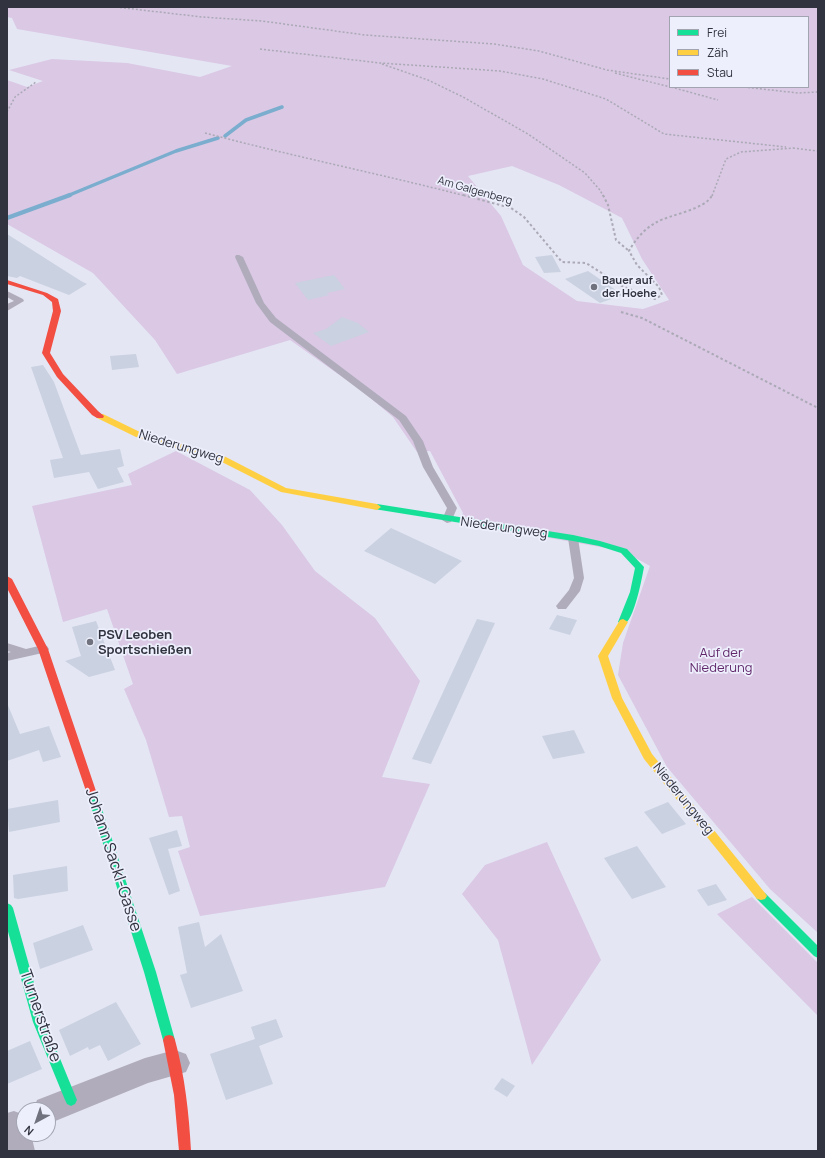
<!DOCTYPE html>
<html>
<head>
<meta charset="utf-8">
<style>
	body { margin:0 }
	#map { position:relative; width:825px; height:1158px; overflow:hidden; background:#e4e6f4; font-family:Manrope,sans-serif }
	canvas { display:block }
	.frame { position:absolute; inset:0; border:8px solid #31333f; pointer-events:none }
	.legend { position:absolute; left:669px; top:16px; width:140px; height:72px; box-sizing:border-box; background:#edeffc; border:1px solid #a2a4b0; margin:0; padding:5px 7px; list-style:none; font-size:12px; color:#31333f }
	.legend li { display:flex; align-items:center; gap:8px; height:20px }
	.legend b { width:20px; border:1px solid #a2a4b0 }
	.north { position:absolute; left:16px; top:1102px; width:40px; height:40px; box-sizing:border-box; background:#edeffc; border:1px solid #a2a4b0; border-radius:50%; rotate:220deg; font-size:11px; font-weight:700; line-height:16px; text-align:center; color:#31333f }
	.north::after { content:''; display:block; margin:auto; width:14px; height:18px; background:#70727e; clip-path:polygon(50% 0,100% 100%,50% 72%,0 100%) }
</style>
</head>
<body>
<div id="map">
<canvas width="825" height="1158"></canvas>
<div class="frame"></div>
<ul class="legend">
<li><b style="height:5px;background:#16e098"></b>Frei</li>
<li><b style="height:5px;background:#ffcf43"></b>Zäh</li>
<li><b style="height:5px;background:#f24e42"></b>Stau</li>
</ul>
<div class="north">N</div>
</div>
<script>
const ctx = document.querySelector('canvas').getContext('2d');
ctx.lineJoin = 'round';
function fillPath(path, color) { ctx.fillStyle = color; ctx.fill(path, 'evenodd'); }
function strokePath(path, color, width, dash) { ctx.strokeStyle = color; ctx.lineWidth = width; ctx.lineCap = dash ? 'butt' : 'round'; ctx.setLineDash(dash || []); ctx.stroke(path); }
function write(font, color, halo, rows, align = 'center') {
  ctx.font = font + ' Manrope,sans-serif'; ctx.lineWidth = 3.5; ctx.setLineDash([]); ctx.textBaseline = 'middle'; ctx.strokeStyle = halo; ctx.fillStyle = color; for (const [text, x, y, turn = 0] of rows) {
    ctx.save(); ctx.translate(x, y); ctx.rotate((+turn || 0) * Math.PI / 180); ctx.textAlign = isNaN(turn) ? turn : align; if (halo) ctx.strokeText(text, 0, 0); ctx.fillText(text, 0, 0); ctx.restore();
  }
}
fillPath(new Path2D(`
	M7,7H818V933L770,889L667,767L618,675L623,643L650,566L623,551L459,522L463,513L430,451L417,452L393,417L362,391L290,340L177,374L155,340L93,273L7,224V80L27,87L43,81L9,70L52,59L127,63L200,77L232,66L17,29L12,18L7,17ZM670,17H808V87H670ZM512,166L559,185L622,218L642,259L669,300L643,309L577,301L523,265L501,216L468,176Z
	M176,451L250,490L282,525L315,571L375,618L420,681L382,777L430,784L385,887L200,916L178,851L190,847L182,816L169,817L146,740L124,689L133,684L107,609L63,622L32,506L132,485L128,474Z
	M547,842L601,960L532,1065L498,940L462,894L485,865Z
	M752,897L818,963V1016L717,914Z`), '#dac8e4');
strokePath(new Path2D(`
	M225,136L246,120L282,107
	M67,196L176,151L218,138`), '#7aadce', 3.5);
strokePath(new Path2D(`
	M7,218L70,195`), '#7aadce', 4.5);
fillPath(new Path2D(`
	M7,234L81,281L87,284L69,295L20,276L17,278L7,276Z
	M552,255L561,272L544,273L535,257Z
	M588,271L623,295L600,303L565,279Z
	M334,275L345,289L327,293L329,295L308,300L295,283Z
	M342,317L358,323L369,332L331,346L313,333L326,329Z
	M136,354L139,367L112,370L110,356Z
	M43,365L54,382L81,455L120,449L124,466L117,468L124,482L98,489L89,472L54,478L50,460L63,458L31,367Z
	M391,528L462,561L435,584L364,551Z
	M557,615L577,620L570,635L549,629Z
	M477,619L495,623L431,764L412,759Z
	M96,621L115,670L89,677L65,661L81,656L72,627Z
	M7,703L20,734L49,726L61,757L43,762L39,750L7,761Z
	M574,730L585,753L553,759L542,736Z
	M58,800L60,822L9,832L7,809Z
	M668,802L686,824L662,834L644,812Z
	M177,830L182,846L168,849L180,891L169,895L149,838Z
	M637,846L666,887L632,899L604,858Z
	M67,866L68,891L18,899L14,898L13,875Z
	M716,884L727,900L708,906L697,890Z
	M199,922L205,947L221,934L243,991L191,1008L180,975L187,973L178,927Z
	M83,925L93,950L40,969L33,943Z
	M116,1002L141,1044L108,1061L100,1045L89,1050L88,1047L70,1056L59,1030Z
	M276,1019L283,1037L259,1046L273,1084L226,1100L210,1054L255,1039L251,1027Z
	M30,1041L42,1069L7,1084V1051Z
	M502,1078L515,1086L507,1097L494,1089Z`), '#cad1e0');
strokePath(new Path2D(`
	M116,7L202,17L262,21L365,35L494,44L539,51L607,70L670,79
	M260,49L380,63L500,71L543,79L606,99L664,134L786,147
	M382,64L428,80L463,97L528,134L585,173L600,190L603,196
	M615,73L670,87
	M671,87L718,100
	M744,87L798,93L818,92
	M7,112L15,97L36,82
	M205,133C292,156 380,174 466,196
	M793,148L818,151
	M712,196L726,159L741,152L794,148`), '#aba9b5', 1.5, [2, 2]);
strokePath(new Path2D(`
	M463,195L511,208L524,217L562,262L586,263L622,286L655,299L662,295L659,287L637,265L629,251C635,240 645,228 657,222C669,215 707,209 712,195
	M603,195L608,205L616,240L629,251
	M621,312L642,318L818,408`), '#aba9b5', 2, [2.5, 2.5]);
fillPath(new Path2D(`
	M236,255H239L243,257L264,303L276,318L406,416L423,441L433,467L457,508L451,522L447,523L442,520L447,508L423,467L413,441L399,420L270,322L256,303L235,257Z
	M7,291L23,299L24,301L7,311V304L14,301L7,297Z
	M573,535L578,538L584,578L580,591L566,609H558L556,606L569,590L574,578L568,538Z
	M7,643L26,649L43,645L47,646L49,649L47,652L7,661V653L11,652L7,651Z`), '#b0acbc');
fillPath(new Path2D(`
	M175,1050L186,1054L190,1063L186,1072L148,1083L48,1124V1110H33L37,1100L145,1058Z
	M14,1111L24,1115V1134H31L35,1151H7V1113Z`), '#b0acbc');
fillPath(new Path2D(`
	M377,504L573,535L600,541L627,549L644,567C642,578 634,622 623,625L618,622L630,592L635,568L621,553L599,546L573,541L374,509L373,507L374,505Z
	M92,790L96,791L97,794L156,972L175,1040L173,1044L169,1045L165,1044L163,1040L144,972L87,794L88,791Z
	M761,892L765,893L818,946V958L814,956L757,899L755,896L757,893Z
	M7,903L11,905L13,908L45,1022L77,1100L75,1104L71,1106L67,1104L65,1100L33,1022L7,928Z`), '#16e098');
fillPath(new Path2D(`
	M97,414H103L142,433L222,455L286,488L377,504L381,507L377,510L281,492L216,459L136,437L97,418L96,416Z
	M623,619L628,622L608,656L622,698L652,754L765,893L767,896L765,899L761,900L757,899L644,759L612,698L598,656L620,620Z`), '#ffcf43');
fillPath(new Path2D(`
	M7,280L47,293L58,299L61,311L50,353L63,374L98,411L104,416L103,418H97L92,415L57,377L42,353L53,311L52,302L43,295L7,284Z
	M7,576L12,579L48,649L97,794L96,797L92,798L88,797L87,794L38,649L7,588Z
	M169,1035L173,1036L175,1040C185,1077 189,1113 191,1151H179L174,1095L163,1040L165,1036Z`), '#f24e42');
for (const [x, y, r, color] of [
	[594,287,4,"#70727e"],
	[90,642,4,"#70727e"]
]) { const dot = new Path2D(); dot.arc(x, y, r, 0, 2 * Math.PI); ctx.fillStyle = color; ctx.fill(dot); strokePath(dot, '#edeffc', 1.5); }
write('11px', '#31333f', '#edeffc', [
	["Am Galgenberg",475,191,16]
]);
write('bold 11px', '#31333f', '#edeffc', [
	["Bauer auf",602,281],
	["der Hoehe",602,294]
], 'left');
write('13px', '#31333f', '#edeffc', [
	["Niederungweg",181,447,17],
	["Niederungweg",504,528,8],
	["Niederungweg",683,799,51]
]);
write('bold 13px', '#31333f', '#edeffc', [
	["PSV Leoben",98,635],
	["Sportschießen",98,650]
], 'left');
write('13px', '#61276a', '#edeffc', [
	["Auf der",721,653],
	["Niederung",721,668]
]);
write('16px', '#31333f', '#edeffc', [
	["Johann Sackl-Gasse",113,860,72],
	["Turnerstraße",40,1016,71]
]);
</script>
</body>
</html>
